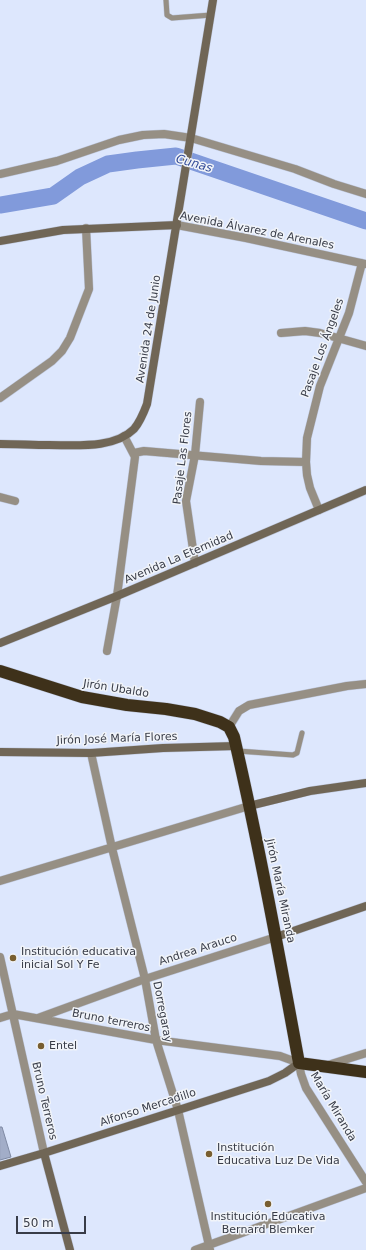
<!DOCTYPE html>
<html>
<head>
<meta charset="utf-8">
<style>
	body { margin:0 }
	#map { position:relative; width:366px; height:1250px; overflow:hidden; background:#dde7fd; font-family:"DejaVu Sans",sans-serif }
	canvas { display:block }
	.scale { position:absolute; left:16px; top:1216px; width:70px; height:18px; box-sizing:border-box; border:2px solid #383c48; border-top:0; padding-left:5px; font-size:12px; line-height:14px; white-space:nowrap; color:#383c48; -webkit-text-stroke:3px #f1f4f9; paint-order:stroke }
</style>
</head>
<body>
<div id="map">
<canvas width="366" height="1250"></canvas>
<div class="scale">50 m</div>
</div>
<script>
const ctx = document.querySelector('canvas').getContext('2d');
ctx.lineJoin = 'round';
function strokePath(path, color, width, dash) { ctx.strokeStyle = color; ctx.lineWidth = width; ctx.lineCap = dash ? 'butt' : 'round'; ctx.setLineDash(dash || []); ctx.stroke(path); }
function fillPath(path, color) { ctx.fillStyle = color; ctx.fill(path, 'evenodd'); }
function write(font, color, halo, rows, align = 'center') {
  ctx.font = font + ' "DejaVu Sans",sans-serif'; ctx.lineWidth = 3; ctx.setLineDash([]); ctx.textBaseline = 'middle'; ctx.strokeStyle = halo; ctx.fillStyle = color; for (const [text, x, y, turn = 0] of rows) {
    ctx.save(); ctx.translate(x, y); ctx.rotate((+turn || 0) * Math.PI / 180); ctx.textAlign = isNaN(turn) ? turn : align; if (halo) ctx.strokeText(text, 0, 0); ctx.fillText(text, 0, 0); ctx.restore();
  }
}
strokePath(new Path2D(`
	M0,205L53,196L80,177L108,164L137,160L176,156L366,221`), '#819adb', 17);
const building = new Path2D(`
	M0,1127H2L11,1157L0,1160Z`);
fillPath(building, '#a2adc8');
strokePath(building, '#7e89a3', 1);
const lane = new Path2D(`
	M166,0L167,15L172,18L211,15
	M238,751L293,755L297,753L302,733`);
const street = new Path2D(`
	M0,174L57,161L119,140L143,135L164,134L191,138L295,169L334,184L366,194
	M177,225L246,238L366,264
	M281,333L305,331L320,333L366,346
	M0,398L52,361L62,351L70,338L89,289L86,228
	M134,453L144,451L261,461L306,462
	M0,497L15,501
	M319,510L310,488L307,475L306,462L307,438L320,386L349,313L362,263
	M195,563L186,501L195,455L200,402
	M107,651L117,596L135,457L124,436
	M229,727L239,711L249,705L347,686L366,684
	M91,753L112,848L145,979L156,1040L178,1110L210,1250
	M0,881L249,806
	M0,957L44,1153
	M0,1018L13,1014L156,1040L280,1056L299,1063L301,1074L306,1088L366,1182
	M38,1018L145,979L276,937
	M328,1065L366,1053
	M195,1250L366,1188`);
const secondary = new Path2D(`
	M0,241L63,230L177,225
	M0,444C16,444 33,445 49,445C76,445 114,449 134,429C140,422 144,412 147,404L213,0
	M0,643L117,596L366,490
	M0,752L91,753L163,748L236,746
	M249,806L310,791L366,783
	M276,937L366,906
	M44,1153L70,1250
	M0,1166L44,1153L269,1081L285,1073L299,1063`);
const highway = new Path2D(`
	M0,671L82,697L127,705L166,709L195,714L220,722L229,727L234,737C259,845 279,954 299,1063L366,1072`);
strokePath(lane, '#bcc5d9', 6);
strokePath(street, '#bcc5d9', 9);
strokePath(secondary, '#bcc5d9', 9);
strokePath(highway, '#bcc5d9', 13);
strokePath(lane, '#968f84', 5);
strokePath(street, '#968f84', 8);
strokePath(secondary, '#706656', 8);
strokePath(highway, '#3e311a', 12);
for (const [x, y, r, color] of [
	[13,958,4,"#785e30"],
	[41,1046,4,"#785e30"],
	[209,1154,4,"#785e30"],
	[268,1204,4,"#785e30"]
]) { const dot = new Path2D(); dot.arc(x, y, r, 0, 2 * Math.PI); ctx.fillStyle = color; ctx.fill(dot); strokePath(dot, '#f1f4f9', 1.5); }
write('11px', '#383c48', '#f1f4f9', [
	["Avenida Álvarez de Arenales",257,231,11],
	["Avenida 24 de Junio",149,329,-81],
	["Pasaje Los Ángeles",323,348,-70],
	["Pasaje Las Flores",183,458,-83],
	["Avenida La Eternidad",179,558,-23],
	["Jirón Ubaldo",116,689,9],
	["Jirón José María Flores",117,739,-2],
	["Jirón María Miranda",280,891,78],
	["Andrea Arauco",198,950,-18],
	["Dorregaray",162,1012,79],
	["Bruno terreros",111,1021,11],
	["Bruno Terreros",44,1101,77],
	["María Miranda",333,1107,59],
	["Alfonso Mercadillo",148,1108,-18]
]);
write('11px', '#383c48', '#f1f4f9', [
	["Institución educativa",21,952],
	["inicial Sol Y Fe",21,965],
	["Entel",49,1046],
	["Institución",217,1148],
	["Educativa Luz De Vida",217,1161],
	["Institución Educativa",268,1217,"center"],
	["Bernard Blemker",268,1230,"center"]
], 'left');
write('italic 12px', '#334c99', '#f1f4f9', [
	["Cunas",194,164,16]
]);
</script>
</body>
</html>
